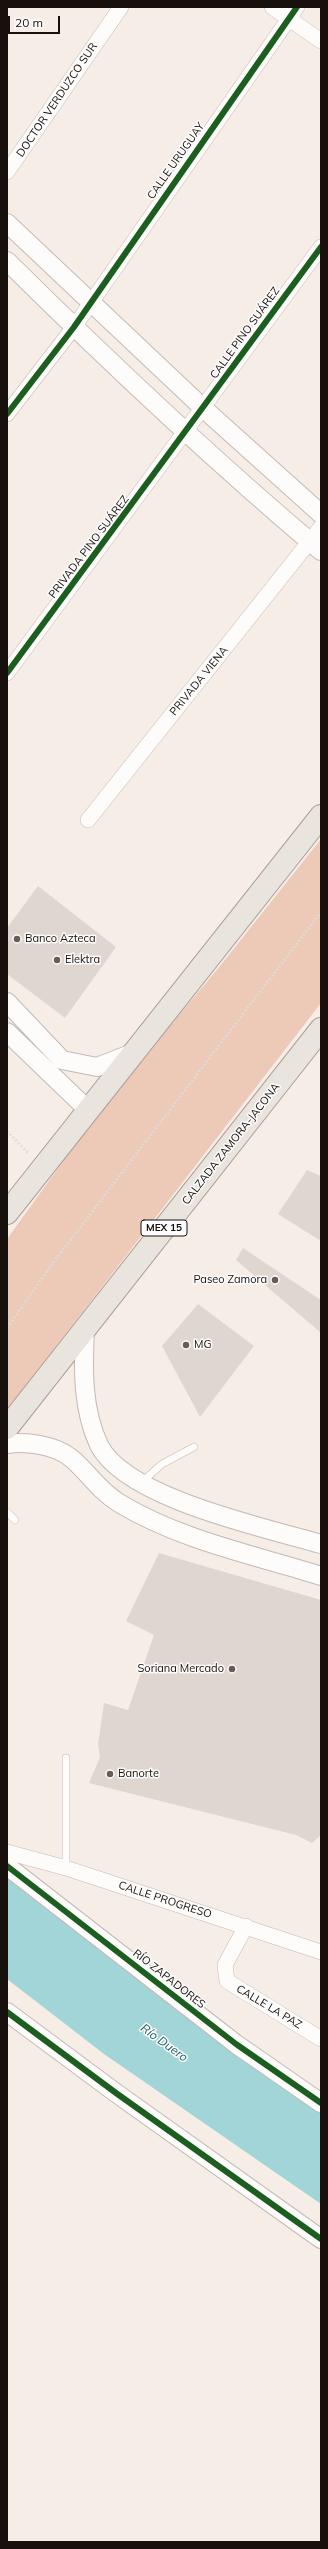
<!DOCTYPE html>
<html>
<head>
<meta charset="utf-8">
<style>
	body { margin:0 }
	#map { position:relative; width:328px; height:2549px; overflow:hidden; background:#f7ede7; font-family:Mulish,sans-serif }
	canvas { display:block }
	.frame { position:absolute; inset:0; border:8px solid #18100c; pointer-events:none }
	.scale { position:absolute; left:8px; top:16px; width:52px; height:18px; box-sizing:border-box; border:2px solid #18100c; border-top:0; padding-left:5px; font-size:12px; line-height:14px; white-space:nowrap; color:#18100c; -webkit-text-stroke:3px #fcfcfc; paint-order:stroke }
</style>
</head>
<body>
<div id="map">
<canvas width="328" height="2549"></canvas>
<div class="frame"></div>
<div class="scale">20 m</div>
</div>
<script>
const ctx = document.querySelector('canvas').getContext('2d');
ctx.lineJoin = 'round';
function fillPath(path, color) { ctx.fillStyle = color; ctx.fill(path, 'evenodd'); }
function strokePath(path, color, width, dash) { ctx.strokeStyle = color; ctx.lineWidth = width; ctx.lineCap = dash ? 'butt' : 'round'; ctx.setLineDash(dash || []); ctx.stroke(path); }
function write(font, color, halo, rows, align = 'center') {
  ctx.font = font + ' Mulish,sans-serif'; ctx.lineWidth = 3; ctx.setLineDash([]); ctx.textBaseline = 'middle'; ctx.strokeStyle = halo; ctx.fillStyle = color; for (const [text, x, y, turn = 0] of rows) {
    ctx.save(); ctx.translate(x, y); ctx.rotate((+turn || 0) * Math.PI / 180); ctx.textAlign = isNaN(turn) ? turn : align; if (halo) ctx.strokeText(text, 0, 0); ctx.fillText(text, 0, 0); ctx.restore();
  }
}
fillPath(new Path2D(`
	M321,839V1003L7,1410V1239L105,1103L220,966Z`), '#edcab7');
fillPath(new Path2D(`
	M7,1896L321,2120V2204L104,2054L7,1979Z`), '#a2d5d8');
strokePath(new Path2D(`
	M7,1888L321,2124`), '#a2d5d8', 31);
fillPath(new Path2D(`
	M38,886L116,947L65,1018L7,974V928Z
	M307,1170L321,1176V1241L278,1214Z
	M243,1248L321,1300V1333L236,1260Z
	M198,1304L254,1346L200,1417L162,1346Z
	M159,1553L321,1600V1835L312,1843L296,1835L89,1783L100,1757L98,1744L104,1703L128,1710L154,1635L126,1621Z`), '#dfd6d0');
const service = new Path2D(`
	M142,1482L162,1464L194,1447
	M7,1512L15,1520
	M66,1758V1868`);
const minor = new Path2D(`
	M272,7L321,41
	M7,172L121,7
	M7,414L74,327L297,7
	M7,673L321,247
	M88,820L321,527
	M7,1852L66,1868L321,1952
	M246,1926L225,1965L227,1981L321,2039`);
const tertiary = new Path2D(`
	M7,223L203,408L321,514
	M7,261C108,361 212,459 321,551
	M7,1002L62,1060L97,1067L133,1053
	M7,1032L87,1109
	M85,1329C83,1368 82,1409 99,1445C125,1498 266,1528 321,1544
	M7,1444C26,1441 55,1445 71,1458C88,1472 99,1491 119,1503C180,1540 254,1555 321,1576
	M7,1866L236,2044L321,2103
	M7,2012L116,2093L321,2239`);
const primary = new Path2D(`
	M7,1213L321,816
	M7,1428L321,1029`);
strokePath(service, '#c3bab5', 8);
strokePath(minor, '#c3bab5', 16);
strokePath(tertiary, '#c3bab5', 20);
strokePath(primary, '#ab9e96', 24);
strokePath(new Path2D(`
	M7,1131L29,1154
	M7,1328L53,1263L321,912`), '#dedbd9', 2.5, [2, 2]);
strokePath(service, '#fefcfb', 7);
strokePath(minor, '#fefcfb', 15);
strokePath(tertiary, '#fefcfb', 18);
strokePath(primary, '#eae4df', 22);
strokePath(new Path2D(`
	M7,414L74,327L297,7
	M7,673L321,247
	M7,1866L236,2044L321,2103
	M7,2012L116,2093L321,2239`), '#1b5e20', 6);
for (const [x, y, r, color] of [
	[17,939,4,"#665d59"],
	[57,960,4,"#665d59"],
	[275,1280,4,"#665d59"],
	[186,1345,4,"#665d59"],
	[232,1669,4,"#665d59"],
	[110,1774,4,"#665d59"]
]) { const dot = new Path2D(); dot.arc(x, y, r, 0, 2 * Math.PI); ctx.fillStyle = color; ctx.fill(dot); strokePath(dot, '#fcfcfc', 1.5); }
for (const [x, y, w] of [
	[164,1228,46]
]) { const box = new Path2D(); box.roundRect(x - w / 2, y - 8, w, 16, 3); ctx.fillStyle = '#fcfcfc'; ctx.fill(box); strokePath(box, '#18100c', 1); }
write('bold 10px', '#18100c', null, [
	["MEX 15",164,1228]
]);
write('11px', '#18100c', '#fcfcfc', [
	["DOCTOR VERDUZCO SUR",57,100,-56],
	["CALLE URUGUAY",176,161,-55],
	["CALLE PINO SUÁREZ",245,333,-54],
	["PRIVADA PINO SUÁREZ",89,547,-53],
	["PRIVADA VIENA",199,681,-51],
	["CALZADA ZAMORA-JACONA",231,1144,-52],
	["CALLE PROGRESO",165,1900,18],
	["RÍO ZAPADORES",169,1979,38],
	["CALLE LA PAZ",269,2007,31]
]);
write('11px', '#18100c', '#fcfcfc', [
	["Banco Azteca",25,939],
	["Elektra",65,960],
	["Paseo Zamora",267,1280,"right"],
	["MG",194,1345],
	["Soriana Mercado",224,1669,"right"],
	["Banorte",118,1774]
], 'left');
write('italic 12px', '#175a5f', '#fcfcfc', [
	["Río Duero",164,2043,36]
]);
</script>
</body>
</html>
